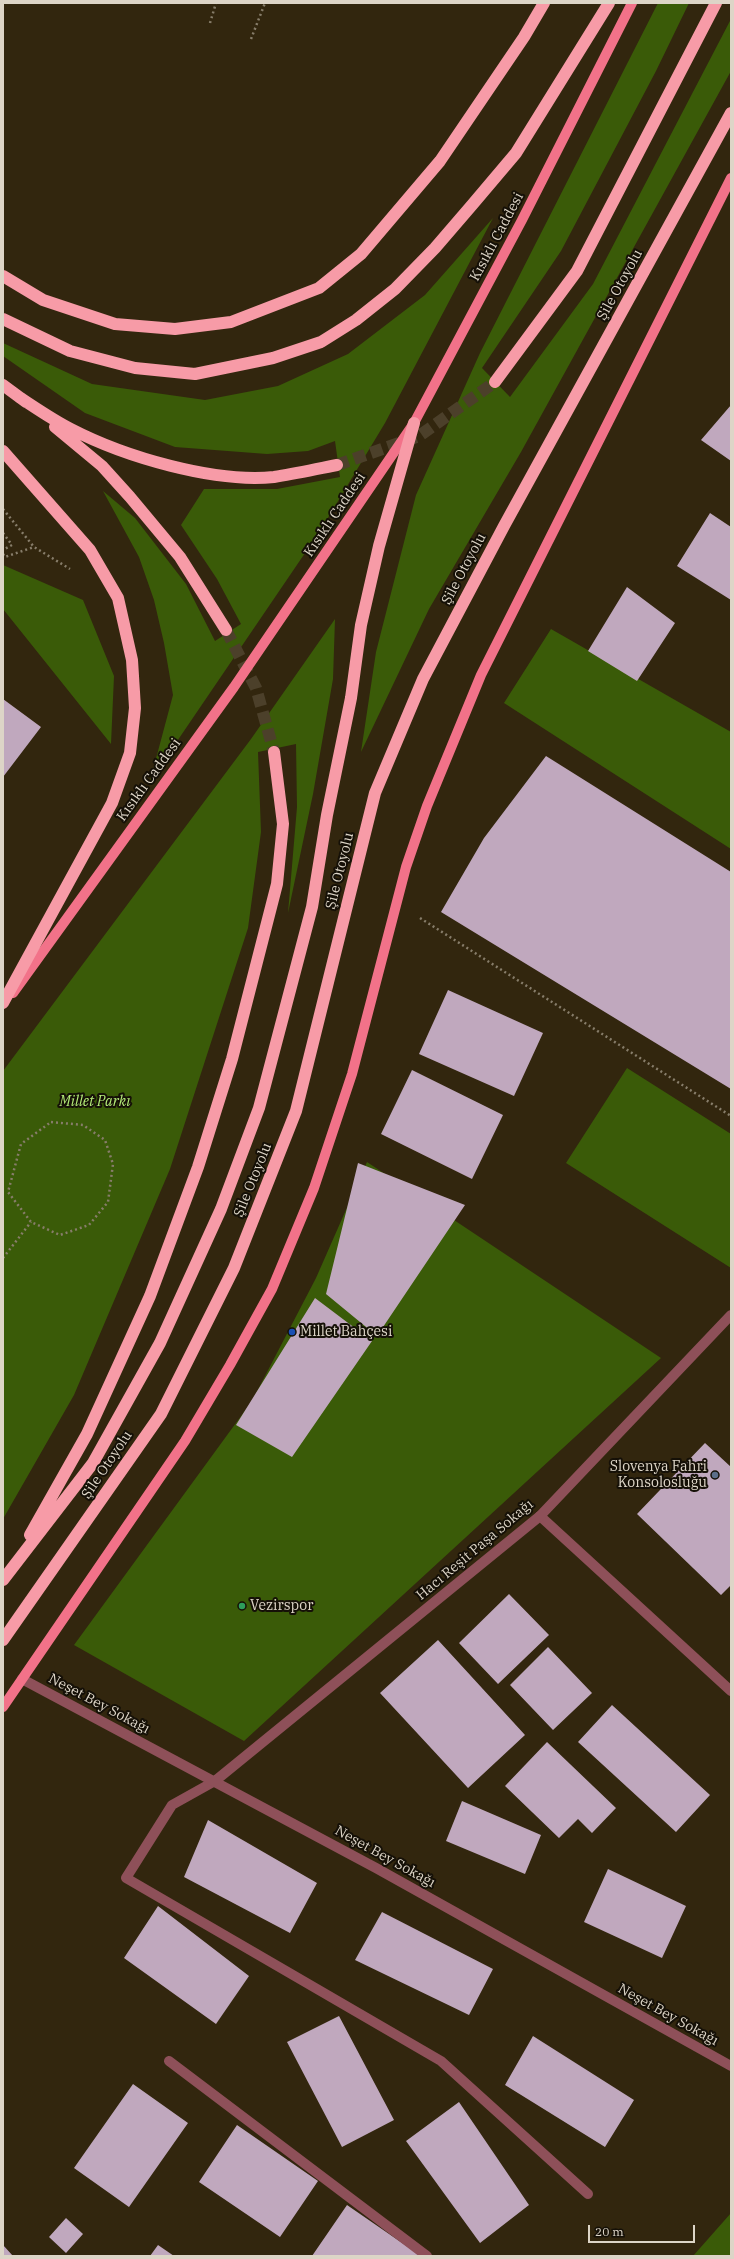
<!DOCTYPE html>
<html>
<head>
<meta charset="utf-8">
<style>
	body { margin:0 }
	#map { position:relative; width:734px; height:2259px; overflow:hidden; background:#32260e; font-family:"IBM Plex Serif",serif }
	canvas { display:block }
	.frame { position:absolute; inset:0; border:4px solid #ddd5c7; pointer-events:none }
	.scale { position:absolute; left:588px; top:2225px; width:107px; height:18px; box-sizing:border-box; border:2px solid #ddd5c7; border-top:0; padding-left:5px; font-size:12px; line-height:14px; white-space:nowrap; color:#ddd5c7; -webkit-text-stroke:3px #151007; paint-order:stroke }
</style>
</head>
<body>
<div id="map">
<canvas width="734" height="2259"></canvas>
<div class="frame"></div>
<div class="scale">20 m</div>
</div>
<script>
const ctx = document.querySelector('canvas').getContext('2d');
ctx.lineJoin = 'round';
function fillPath(path, color) { ctx.fillStyle = color; ctx.fill(path, 'evenodd'); }
function strokePath(path, color, width, dash) { ctx.strokeStyle = color; ctx.lineWidth = width; ctx.lineCap = dash ? 'butt' : 'round'; ctx.setLineDash(dash || []); ctx.stroke(path); }
function write(font, color, halo, rows, align = 'center') {
  ctx.font = font + ' "IBM Plex Serif",serif'; ctx.lineWidth = 4; ctx.setLineDash([]); ctx.textBaseline = 'middle'; ctx.strokeStyle = halo; ctx.fillStyle = color; for (const [text, x, y, turn = 0] of rows) {
    ctx.save(); ctx.translate(x, y); ctx.rotate((+turn || 0) * Math.PI / 180); ctx.textAlign = isNaN(turn) ? turn : align; if (halo) ctx.strokeText(text, 0, 0); ctx.fillText(text, 0, 0); ctx.restore();
  }
}
fillPath(new Path2D(`
	M658,3H689L656,71L561,251L482,368L510,397L593,284L731,19V71L521,452L429,609L361,752L376,652L416,495L480,353Z
	M493,218L385,423L320,531L150,781L173,695L164,643L154,600L139,557L103,491L135,518L186,584L215,641L241,624L217,579L181,525L204,489H277L340,477L335,441L308,451L267,454L175,447L85,413L3,356V343L92,384L205,400L278,386L348,354L425,295Z
	M3,565L83,600L114,676L111,744L3,609Z
	M335,619L333,679L313,794L288,913L297,807L296,744L258,752L261,832L248,928L170,1169L74,1395L3,1519V1071L251,739Z
	M551,629L731,732V849L504,703Z
	M627,1068L731,1134V1268L566,1163Z
	M367,1162L661,1358L244,1741L74,1645L252,1401L316,1278Z
	M731,2213V2256H693Z`), '#3a5b08');
fillPath(new Path2D(`
	M731,405V461L701,440Z
	M710,513L731,527V600L677,566Z
	M627,587L675,623L637,681L588,651Z
	M3,699L41,727L3,777Z
	M546,756L731,872V1089L441,912L484,838Z
	M448,990L543,1033L514,1096L419,1054Z
	M412,1070L503,1115L472,1179L381,1134Z
	M358,1163L465,1205L377,1336L326,1294Z
	M315,1298L372,1341L292,1457L236,1425Z
	M705,1443L731,1467V1585L721,1595L637,1514Z
	M509,1594L549,1635L498,1684L459,1643Z
	M438,1640L525,1735L468,1788L380,1693Z
	M548,1647L592,1693L553,1730L510,1685Z
	M612,1705L710,1795L676,1832L578,1742Z
	M547,1742L616,1808L592,1833L578,1819L559,1838L505,1786Z
	M462,1801L541,1835L525,1874L446,1841Z
	M208,1820L317,1883L290,1933L184,1877Z
	M608,1869L686,1906L662,1958L584,1922Z
	M158,1906L249,1976L216,2024L124,1958Z
	M382,1912L493,1969L469,2015L355,1960Z
	M339,2016L394,2120L342,2147L287,2042Z
	M533,2036L634,2100L605,2147L505,2085Z
	M133,2084L188,2123L129,2207L74,2168Z
	M459,2102L529,2205L480,2243L406,2141Z
	M237,2125L318,2181L280,2237L199,2182Z
	M347,2205L421,2256H312Z
	M66,2218L83,2234L66,2253L49,2237Z
	M3,2245L13,2256H3Z
	M158,2245L174,2256H150Z`), '#c0a8be');
strokePath(new Path2D(`
	M337,465L419,436L495,382
	M226,630L256,688L274,752`), '#4c402a', 12, [12, 6]);
strokePath(new Path2D(`
	M210,23L216,3
	M251,39L265,3
	M3,509L34,547L70,569
	M3,533L12,545L3,550
	M3,554L5,557L34,547
	M420,918L731,1116
	M51,1122L83,1125L105,1140L113,1164L108,1202L89,1225L60,1235L31,1222L8,1192L21,1144Z
	M3,1258L31,1222`), '#877d6a', 2.5, [2, 3]);
strokePath(new Path2D(`
	M540,1516L731,1691
	M215,1781L172,1805L126,1878L441,2061L588,2194
	M169,2061L427,2256`), '#8e5059', 10);
strokePath(new Path2D(`
	M22,1679L376,1868L731,2066
	M215,1781L540,1516L731,1315`), '#8e5059', 10);
strokePath(new Path2D(`
	M13,993L234,687L414,423L522,220L632,3
	M3,1707L185,1441L230,1365L272,1289L314,1188L352,1074L406,867L427,806L481,675L731,178`), '#f27289', 10);
strokePath(new Path2D(`
	M3,276L43,300L115,324L175,329L231,322L319,288L361,254L440,161L524,37L544,3
	M3,319L70,351L135,368L195,374L273,358L321,342L356,320L395,289L435,248L472,205L516,153L609,3
	M495,382L577,271L716,3
	M3,385L26,402
	M19,397C36,408 53,420 71,429C125,457 214,483 274,477C295,474 316,469 337,465
	M55,427L102,466L130,497L180,557L226,630
	M3,451L90,550L118,598L132,660L135,708L130,753L112,803L3,1003
	M30,1535L87,1434L150,1296L198,1167L232,1059L277,884L283,824L274,752
	M3,1580L93,1463L160,1343L221,1209L259,1108L312,907L327,815L351,698L361,625L379,546L414,423
	M3,1640L161,1414L234,1268L296,1111L375,793L423,679L504,526L731,113`), '#f79ba7', 12);
for (const [x, y, r, color] of [
	[292,1332,4,"#1a4fb4"],
	[715,1475,4,"#5c6f8a"],
	[242,1606,4,"#2e9e5b"]
]) { const dot = new Path2D(); dot.arc(x, y, r, 0, 2 * Math.PI); ctx.fillStyle = color; ctx.fill(dot); strokePath(dot, '#151007', 1.5); }
write('14px', '#ddd5c7', '#151007', [
	["Kısıklı Caddesi",497,237,-62],
	["Şile Otoyolu",620,285,-61],
	["Kısıklı Caddesi",335,515,-56],
	["Şile Otoyolu",464,569,-62],
	["Kısıklı Caddesi",149,780,-54],
	["Şile Otoyolu",340,871,-76],
	["Şile Otoyolu",253,1180,-68],
	["Şile Otoyolu",107,1465,-56],
	["Hacı Reşit Paşa Sokağı",475,1550,-40],
	["Neşet Bey Sokağı",99,1704,28],
	["Neşet Bey Sokağı",385,1857,29],
	["Neşet Bey Sokağı",668,2015,29]
]);
write('italic 14px', '#b5ed79', '#151007', [
	["Millet Parkı",95,1102]
]);
write('14px', '#ddd5c7', '#151007', [
	["Millet Bahçesi",300,1332],
	["Slovenya Fahri",707,1467,"right"],
	["Konsolosluğu",707,1483,"right"],
	["Vezirspor",250,1606]
], 'left');
</script>
</body>
</html>
